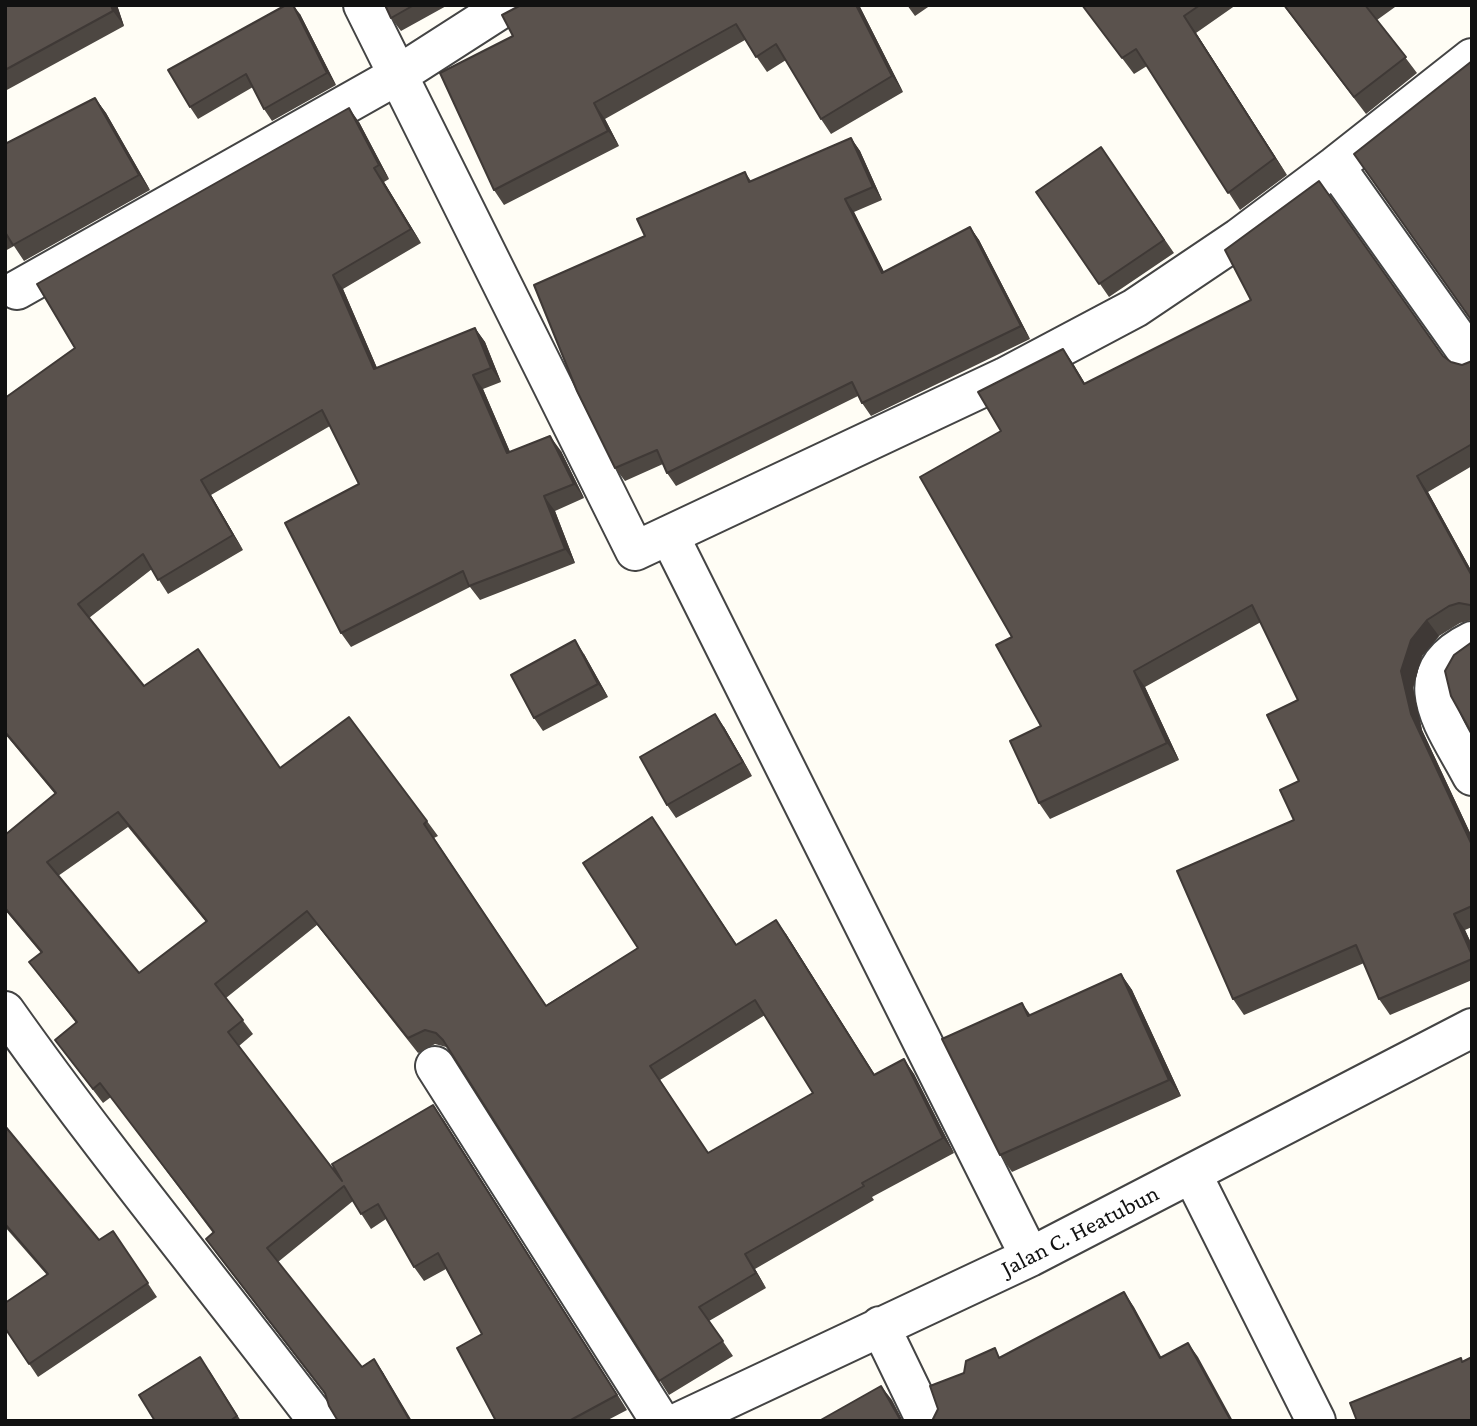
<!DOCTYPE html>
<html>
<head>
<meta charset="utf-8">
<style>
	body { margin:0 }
	#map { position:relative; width:1477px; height:1426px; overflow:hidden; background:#fffdf5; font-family:"Crimson Pro",serif }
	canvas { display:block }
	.frame { position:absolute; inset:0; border:7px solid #111; pointer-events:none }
</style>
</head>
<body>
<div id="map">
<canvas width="1477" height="1426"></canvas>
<div class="frame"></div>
</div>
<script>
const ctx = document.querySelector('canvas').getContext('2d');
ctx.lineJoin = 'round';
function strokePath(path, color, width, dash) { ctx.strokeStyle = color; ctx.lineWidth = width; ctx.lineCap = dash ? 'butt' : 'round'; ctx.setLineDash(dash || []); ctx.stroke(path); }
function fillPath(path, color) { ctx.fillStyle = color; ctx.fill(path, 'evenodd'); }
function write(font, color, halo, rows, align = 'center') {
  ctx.font = font + ' "Crimson Pro",serif'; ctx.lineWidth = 7; ctx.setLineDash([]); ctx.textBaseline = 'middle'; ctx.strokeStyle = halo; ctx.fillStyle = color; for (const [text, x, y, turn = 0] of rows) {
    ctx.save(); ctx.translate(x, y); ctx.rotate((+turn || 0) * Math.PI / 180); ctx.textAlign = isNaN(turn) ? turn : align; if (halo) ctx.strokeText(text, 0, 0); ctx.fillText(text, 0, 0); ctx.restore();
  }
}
const minor = new Path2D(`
	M363,5L635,551L1005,377L1135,308L1239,238L1335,166L1472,58
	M1335,166L1472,359
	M17,290L398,75L507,5
	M669,535L1030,1257
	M1472,641C1402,675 1446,726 1472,776
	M5,1011C104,1151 214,1284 318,1421
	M435,1066L660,1421
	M1192,1174L1316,1421
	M880,1326L926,1421
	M681,1421L1030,1257L1472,1028`);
strokePath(minor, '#444', 42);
strokePath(minor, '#fff', 38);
fillPath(new Path2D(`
	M5,5H117L124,26L5,91Z
	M385,5H448L401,31L391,18Z
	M521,5H859L903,92L831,134L821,119L786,60L767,72L745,40L605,119L619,146L504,205L494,190L513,36Z
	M907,5H931L915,16Z
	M1082,5H1236L1196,33L1287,175L1240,210L1147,66L1134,74Z
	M1283,5H1394L1395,7L1377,20L1417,73L1366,114Z
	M300,14L336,85L272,121L264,109L253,87L198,119L190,107Z
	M95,98L106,113L150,190L24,261L14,246L5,251V144Z
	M359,122L389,179L384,182L421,243L343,289L377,368L475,328L485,342L501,382L483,389L510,452L561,451L584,498L555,511L575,563L480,600L470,587L351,647L341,633L359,484L330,426L211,495L243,550L168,594L152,569L89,618L144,686L280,768L427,821L438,836L434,838L546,1005L638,948L652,817L737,945L786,934L875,1075L904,1059L914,1074L954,1153L872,1197L874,1200L755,1269L766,1288L709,1321L733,1356L669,1395L451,1052L446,1047L435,1044L418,1053L317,925L226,998L253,1034L239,1046L342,1181L443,1119L627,1410L606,1421H496L482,1334L446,1269L424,1281L414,1267L386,1219L371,1229L353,1201L278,1262L362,1367L374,1359L384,1374L326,1396L216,1253L206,1239L213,1233L111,1097L103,1103L55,1040L76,1023L29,962L41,953L5,910V835L55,794L5,734V398L75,348ZM128,827L206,922L139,973L58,876ZM765,1015L813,1093L708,1153L660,1080Z
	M851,138L860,151L882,200L854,212L884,272L970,227L979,240L1030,339L871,416L862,403L858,396L676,486L667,473L663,464L625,481L615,468L745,172L751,181Z
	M1101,147L1174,253L1109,297L1036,192Z
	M1063,349L1085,384L1443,356L1451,362L1462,365L1472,361V466L1428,492L1472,572V620L1460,623L1439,636L1422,656L1413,688L1422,730L1472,837V927L1465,930L1472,945V980L1390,1015L1379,999L1364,963L1244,1015L1233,999L1294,820L1299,781L1298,700L1261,622L1145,687L1179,760L1050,819L1039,803L1041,726L1012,637L1001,431Z
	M584,654L608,697L543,731L534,718Z
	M724,727L752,776L676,818L667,805Z
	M1121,974L1132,990L1181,1096L1012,1172L1000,1155L1031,1015Z
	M5,1126L99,1240L113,1231L157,1297L38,1377L5,1328L47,1275L5,1227Z
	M209,1370L241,1421H155Z`), '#4d4742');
fillPath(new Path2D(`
	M111,5H117L124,26L113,11Z
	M293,5L300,14L336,85L327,73Z
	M856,5H859L903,92L892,76Z
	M1184,16L1196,33L1287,175L1275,158Z
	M95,98L106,113L150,190L139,175Z
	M594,103L605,119L619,146L608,131Z
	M349,108L359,122L389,179L379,165Z
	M851,138L860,151L882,200L873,187Z
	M374,168L384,182L421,243L411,229Z
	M845,199L854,212L891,286L882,273Z
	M970,227L979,240L1030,339L1021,326Z
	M333,275L343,289L384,384L374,369Z
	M475,328L485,342L501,382L491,368Z
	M1063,349L1074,365L1095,400L1084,384Z
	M473,375L483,389L517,468L507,453Z
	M550,436L561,451L584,498L574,484Z
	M1417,476L1428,492L1472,572V576Z
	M201,480L211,495L243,550L233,535Z
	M544,496L555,511L575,563L565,549Z
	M1427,620L1439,636L1422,656L1413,688L1422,730L1472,837V845L1411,714L1401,671L1411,640Z
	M575,640L584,654L608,697L598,684Z
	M1134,671L1145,687L1179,760L1167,743Z
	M715,714L724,727L752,776L743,762Z
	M1454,914L1465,930L1472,945V955Z
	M776,920L786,934L884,1090L874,1075Z
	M1121,974L1132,990L1181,1096L1169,1080Z
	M1022,1003L1034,1020L1028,1016Z
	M904,1059L914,1074L954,1153L943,1138Z
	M433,1105L443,1119L627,1410L617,1395Z
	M745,1254L755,1269L766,1288L756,1273Z
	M1124,1292L1134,1307L1170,1373L1160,1358Z
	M1188,1343L1198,1357L1233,1421H1231Z
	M374,1359L384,1374L412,1421H410Z
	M881,1386L892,1400L903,1421H901Z`), '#3f3936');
const building = new Path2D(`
	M5,5H111L113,11L5,70Z
	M286,5H293L327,73L264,109L246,74L190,107L168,70Z
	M385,5H414L391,18Z
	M521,5H545V6L547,5H856L892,76L821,119L776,44L756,57L736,24L594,103L608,131L494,190L440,73L513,36L502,15Z
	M1082,5H1200L1184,16L1275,158L1228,193L1136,49L1122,58Z
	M1284,5H1365L1406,57L1354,97Z
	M1472,61V321L1354,154Z
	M95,98L139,175L13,245L5,232V144Z
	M349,108L379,165L374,168L411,229L333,275L374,369L475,328L491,368L473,375L507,453L550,436L574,484L544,496L565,549L469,586L463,571L341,633L285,523L359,484L322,410L201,480L233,535L158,580L143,554L78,604L144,686L198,649L280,768L349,717L427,821L424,824L546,1006L638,948L583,863L652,817L736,945L776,920L874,1075L904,1059L943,1138L862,1183L864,1186L745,1254L756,1273L699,1307L723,1341L659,1381L443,1040L436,1033L425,1030L408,1038L307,911L215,984L243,1020L228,1032L342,1181L332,1164L433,1105L617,1395L569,1421H496L457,1348L482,1334L438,1253L414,1267L378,1204L361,1214L344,1186L267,1248L362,1367L374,1359L410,1421H338L329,1406L325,1393L206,1239L214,1232L100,1083L93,1089L55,1040L77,1022L29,962L42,952L5,908V835L56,793L5,732V398L75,348L37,284ZM118,812L207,921L139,973L47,862ZM755,1000L813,1093L708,1153L650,1066Z
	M851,138L873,187L845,199L882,273L970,227L1021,326L862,403L852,382L667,473L657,450L615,468L577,391L534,285L645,236L637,219L745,172L749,182Z
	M1101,147L1164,240L1099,284L1036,192Z
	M1319,181L1443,356L1451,362L1462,365L1472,361V444L1417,476L1472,576V607L1470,605L1459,603L1449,606L1427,620L1411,640L1401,671L1411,714L1472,845V906L1454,914L1472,955V959L1379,999L1356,945L1233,999L1177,871L1294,820L1280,790L1299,781L1267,715L1298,700L1252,605L1134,671L1167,743L1039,803L1010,741L1041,726L996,645L1012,637L920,477L1001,431L978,392L1063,349L1084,384L1251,300L1225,250Z
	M575,640L598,684L534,718L511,675Z
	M1472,642V732H1471L1451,696L1445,671L1454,655Z
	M715,714L743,762L667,805L640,757Z
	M1121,974L1169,1080L1000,1155L942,1039L1022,1003L1028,1016Z
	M5,1126L99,1240L113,1231L148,1283L29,1364L5,1328V1303L48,1274L5,1224Z
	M1124,1292L1160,1358L1188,1343L1231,1421H932L938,1409L930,1386L964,1373L966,1361L995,1348L999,1358Z
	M200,1357L237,1416L230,1421H155L139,1395Z
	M1472,1357V1421H1357L1350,1403L1461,1358L1462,1362Z
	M881,1386L901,1421H819Z`);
fillPath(building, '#5a524d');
strokePath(building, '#3f3936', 2);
write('24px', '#111', '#fff', [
	["Jalan C. Heatubun",1080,1231,-27]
]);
</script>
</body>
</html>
